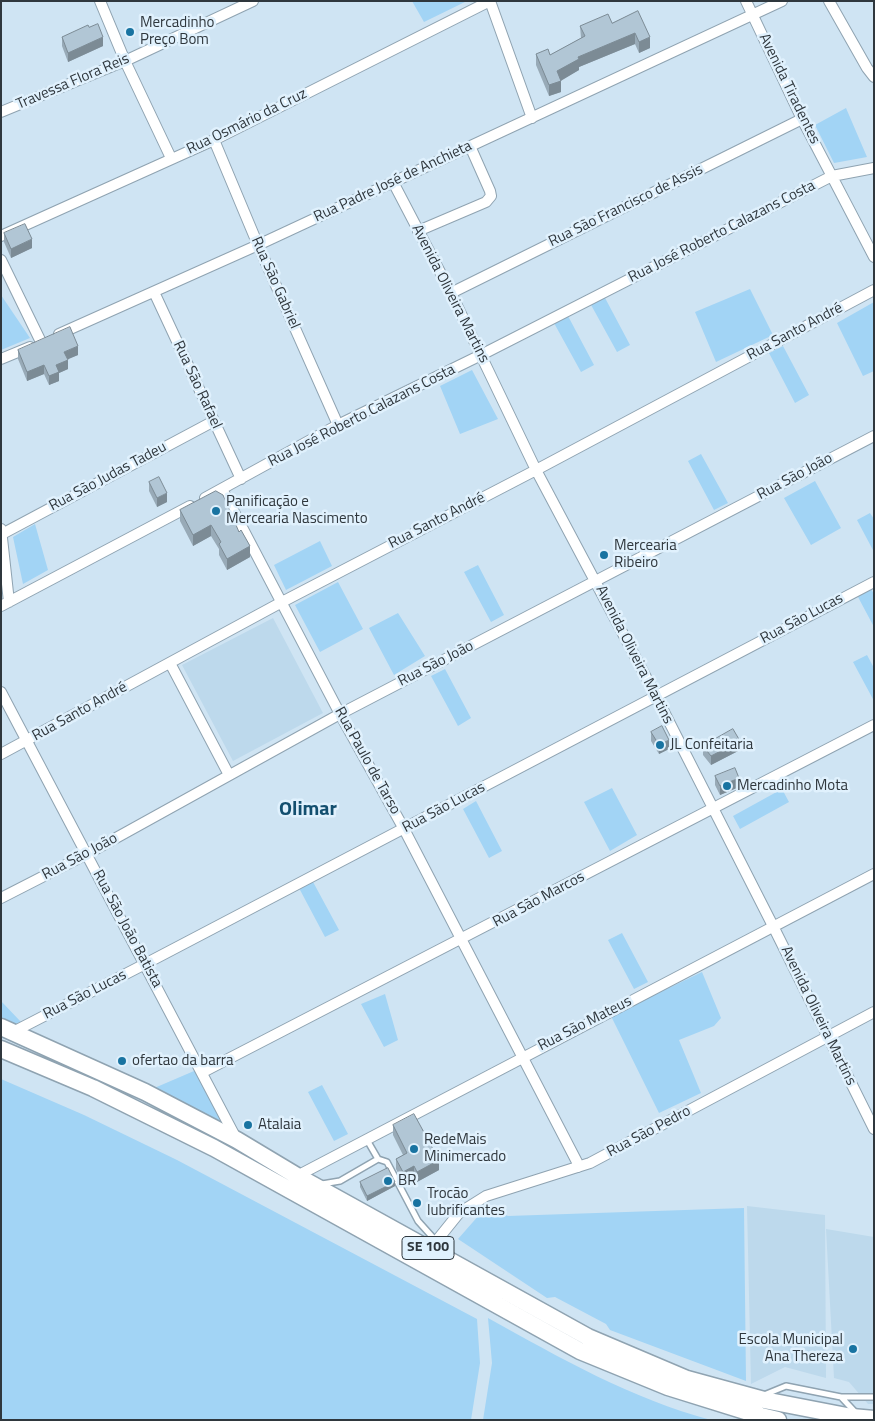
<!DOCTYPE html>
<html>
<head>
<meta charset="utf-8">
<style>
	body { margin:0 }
	#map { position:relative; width:875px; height:1421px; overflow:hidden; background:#cfe4f3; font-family:"Titillium Web",sans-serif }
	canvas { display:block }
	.frame { position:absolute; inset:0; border:2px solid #2f373d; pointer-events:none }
</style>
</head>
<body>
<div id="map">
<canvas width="875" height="1421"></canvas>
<div class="frame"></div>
</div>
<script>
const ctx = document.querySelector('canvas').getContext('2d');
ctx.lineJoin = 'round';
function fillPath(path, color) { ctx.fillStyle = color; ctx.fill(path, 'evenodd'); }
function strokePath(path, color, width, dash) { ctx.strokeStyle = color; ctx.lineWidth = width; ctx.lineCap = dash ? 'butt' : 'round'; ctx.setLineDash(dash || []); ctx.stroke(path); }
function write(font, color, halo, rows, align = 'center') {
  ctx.font = font + ' "Titillium Web",sans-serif'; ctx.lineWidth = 5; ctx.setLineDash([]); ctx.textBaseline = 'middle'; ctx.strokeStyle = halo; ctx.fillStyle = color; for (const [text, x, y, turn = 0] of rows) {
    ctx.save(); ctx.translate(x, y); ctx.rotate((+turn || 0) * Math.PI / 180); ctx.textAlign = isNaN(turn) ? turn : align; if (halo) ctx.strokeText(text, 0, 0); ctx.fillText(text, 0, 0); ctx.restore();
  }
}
fillPath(new Path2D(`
	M273,618L323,713L233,761L182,665Z
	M747,1206L825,1215L826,1378L785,1367L751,1384Z
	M826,1229L874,1237V1404H868L849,1382L834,1378Z`), '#bdd9ec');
fillPath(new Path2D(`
	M412,1H467L424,22Z
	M846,108L867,157L834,163L815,125Z
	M750,289L773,335L716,362L695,312Z
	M1,295L30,338L1,350Z
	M604,296L630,345L617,352L590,303Z
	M874,302V371L863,376L837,323Z
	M568,316L594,365L581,372L554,323Z
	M783,346L809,395L795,403L769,353Z
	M472,370L498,419L460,434L440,386Z
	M701,454L728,503L714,510L688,461Z
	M815,481L841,528L811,545L784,498Z
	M870,513L874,519V552L857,520Z
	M35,524L48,570L23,584L13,537Z
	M320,541L332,566L286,590L274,565Z
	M478,565L504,615L491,622L464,572Z
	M338,582L363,629L320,652L295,605Z
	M871,589L874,594V627L858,597Z
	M398,613L425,656L394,675L369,628Z
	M867,655L874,668V701L853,662Z
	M445,669L471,718L458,726L431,676Z
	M612,788L637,835L610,851L584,802Z
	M782,789L789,802L740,829L733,816Z
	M476,801L502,851L489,858L463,809Z
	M312,880L339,930L325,937L299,888Z
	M622,933L648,982L634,989L608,940Z
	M702,972L721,1018L714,1026L679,1040L701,1093L659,1113L611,1016Z
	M385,994L398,1040L384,1047L361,1004Z
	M1,1001L21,1022L10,1025L1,1021Z
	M201,1068L237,1140L145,1092Z
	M1,1079L84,1115L177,1160L477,1319L480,1363L471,1420H1Z
	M322,1085L348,1134L334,1141L308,1092Z
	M487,1206L508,1216L744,1208L746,1381L610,1330L606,1324L555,1297L547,1298L458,1239Z
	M488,1318C560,1358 632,1399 711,1420H483L492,1363Z`), '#a2d4f5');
const lane = new Path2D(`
	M367,1140L378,1159L387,1162L418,1221L445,1251
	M322,1184L340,1181L378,1159
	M764,1395L786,1386L841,1397L856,1413
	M841,1397H874`);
const street = new Path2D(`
	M100,1L125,61L171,158
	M490,1L532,118
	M746,1L802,119L874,257
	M829,1L867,68L874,77
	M1,112L125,61L253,1
	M214,140L258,245L338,425
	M393,182L451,293L536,470L656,696L773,926L874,1129
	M418,231L486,202L491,196L490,191L470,146
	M1,236L214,140L490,1
	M1,260L41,342
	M154,292L241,479
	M451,293L802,119
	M59,334L258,245L782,1
	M1,359L30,347
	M222,489L340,714L404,829L577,1162L578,1167
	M205,498L338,425L481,355L832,176L874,168
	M1,529L9,602
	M2,534L214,421
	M1,606L190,506
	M170,663L229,775
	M1,692L237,1140
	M1,754L282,602L536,470L874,290
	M1,898L87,854L340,714L874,436
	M13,1032L145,964L874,582
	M203,1072L874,725
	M297,1176L874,874
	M430,1249L459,1213L486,1196L590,1163L874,1012`);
const primary = new Path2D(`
	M1,1027L145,1092L237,1140L297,1176L588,1337L687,1379L764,1400L852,1417L874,1419
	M1,1049L93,1088L214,1148L580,1351L668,1387L761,1416L778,1420`);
strokePath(lane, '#8fa3b1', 8);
strokePath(street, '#8fa3b1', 12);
strokePath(primary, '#8fa3b1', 19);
strokePath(lane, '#fff', 5);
strokePath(street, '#fff', 10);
strokePath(primary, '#fff', 16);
fillPath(new Path2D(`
	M638,11L650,48L639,53L635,44L579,67V70L561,80V92L549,96L536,65V54L550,55L581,38L580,26L612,23Z
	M89,27L103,46L68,62L62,46V37Z
	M4,233L32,248L11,258L4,242Z
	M18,350L78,355L67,359L68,369L59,373V381L49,385L44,374L27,381L18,359Z
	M149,482L167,502L157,507L149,491Z
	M216,491L250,557L227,570L219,555V549L211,536L193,546L180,521V510Z
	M651,732L669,749L659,754L651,741Z
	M703,746L740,750L711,765L703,755Z
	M715,776L739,787L720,795L715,785Z
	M393,1125L439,1170L417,1182L414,1176L403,1182L396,1169V1159L403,1155L393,1135Z
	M360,1182L395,1186L367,1201L360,1187Z`), '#98aab7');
fillPath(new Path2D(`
	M635,33V44L579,67V70L559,82L561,81V92L549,96V85L557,71L578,57Z
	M103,37V46L68,62V53Z
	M650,37V48L639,53V42Z
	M32,239V248L11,258V249Z
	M78,346V355L64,361V352Z
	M68,360V369L59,373V381L49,385V376L56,365Z
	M44,365V374L27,381V372Z
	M167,493V502L157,507V498Z
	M211,525V536L193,546V535Z
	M250,546V557L227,570V559Z
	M669,740V749L659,754V745Z
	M740,741V750L711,765V756Z
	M739,778V787L720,795V786Z
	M439,1160V1170L417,1182V1172Z
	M414,1166V1176L403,1182V1172Z
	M395,1182V1186L367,1201V1196Z`), '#7c8b95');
const building = new Path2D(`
	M638,11L650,37L639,42L635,33L578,57L579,59L557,71L561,81L549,85L536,54L548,49L550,55L585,36L580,26L608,14L612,23Z
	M98,24L103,37L68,53L62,37L88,25L89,27Z
	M25,224L32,239L11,249L4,233Z
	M70,327L78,346L64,352L68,360L56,365L59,372L49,376L44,365L27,372L18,350Z
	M159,477L167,493L157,498L149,482Z
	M216,491L223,495L239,532L241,530L250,546L227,559L219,544L221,542L211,525L193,535L180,510Z
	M662,726L669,740L659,745L651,732Z
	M733,729L740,741L711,756L703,746Z
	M735,768L739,778L720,786L715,776Z
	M414,1114L439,1160L417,1172L414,1166L403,1172L396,1159L407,1153L393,1125Z
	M388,1168L395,1182L367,1196L360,1182Z`);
fillPath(building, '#b1c6d5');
strokePath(building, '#7c8b95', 1);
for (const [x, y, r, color] of [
	[130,32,5,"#1873a1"],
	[216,511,5,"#1873a1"],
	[604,555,5,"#1873a1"],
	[660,745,5,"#1873a1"],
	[727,786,5,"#1873a1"],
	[122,1061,5,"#1873a1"],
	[248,1125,5,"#1873a1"],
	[414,1149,5,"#1873a1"],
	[388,1181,5,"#1873a1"],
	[417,1203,5,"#1873a1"],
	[853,1349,5,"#1873a1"]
]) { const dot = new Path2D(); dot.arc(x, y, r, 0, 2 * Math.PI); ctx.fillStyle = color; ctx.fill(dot); strokePath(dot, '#e0f1fd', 2); }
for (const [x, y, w] of [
	[428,1248,52]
]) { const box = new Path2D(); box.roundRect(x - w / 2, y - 11.5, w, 23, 4); ctx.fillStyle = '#e0f1fd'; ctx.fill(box); strokePath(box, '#2f373d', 1); }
write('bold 14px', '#2f373d', null, [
	["SE 100",428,1248]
]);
write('15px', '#2f373d', '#e0f1fd', [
	["Mercadinho",140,23],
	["Preço Bom",140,40],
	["Panificação e",226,502],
	["Mercearia Nascimento",226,519],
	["Mercearia",614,546],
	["Ribeiro",614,563],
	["JL Confeitaria",670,745],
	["Mercadinho Mota",737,786],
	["ofertao da barra",132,1061],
	["Atalaia",258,1125],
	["RedeMais",424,1140],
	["Minimercado",424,1157],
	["BR",398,1181],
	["Trocão",427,1194],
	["lubrificantes",427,1211],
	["Escola Municipal",843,1340,"right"],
	["Ana Thereza",843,1357,"right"]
], 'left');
write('15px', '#2f373d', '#e0f1fd', [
	["Travessa Flora Reis",73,82,-23],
	["Avenida Tiradentes",789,89,64],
	["Rua Osmário da Cruz",247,122,-26],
	["Rua Padre José de Anchieta",393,182,-25],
	["Rua São Francisco de Assis",626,206,-26],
	["Rua José Roberto Calazans Costa",722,232,-27],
	["Rua São Gabriel",275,283,66],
	["Avenida Oliveira Martins",450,294,63],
	["Rua Santo André",795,332,-28],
	["Rua São Rafael",197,385,65],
	["Rua José Roberto Calazans Costa",362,416,-27],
	["Rua São Judas Tadeu",108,477,-28],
	["Rua São João",795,477,-28],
	["Rua Santo André",437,521,-27],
	["Rua São Lucas",802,619,-28],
	["Avenida Oliveira Martins",634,655,63],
	["Rua São João",436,664,-27],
	["Rua Santo André",80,712,-29],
	["Rua Paulo de Tarso",367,761,61],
	["Rua São Lucas",444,808,-28],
	["Rua São João",80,857,-28],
	["Rua São Marcos",539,900,-28],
	["Rua São João Batista",127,929,62],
	["Rua São Lucas",85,995,-27],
	["Avenida Oliveira Martins",818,1016,64],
	["Rua São Mateus",585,1024,-27],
	["Rua São Pedro",649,1132,-28]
]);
write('bold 20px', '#134f6f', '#e0f1fd', [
	["Olimar",308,810]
]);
</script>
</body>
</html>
